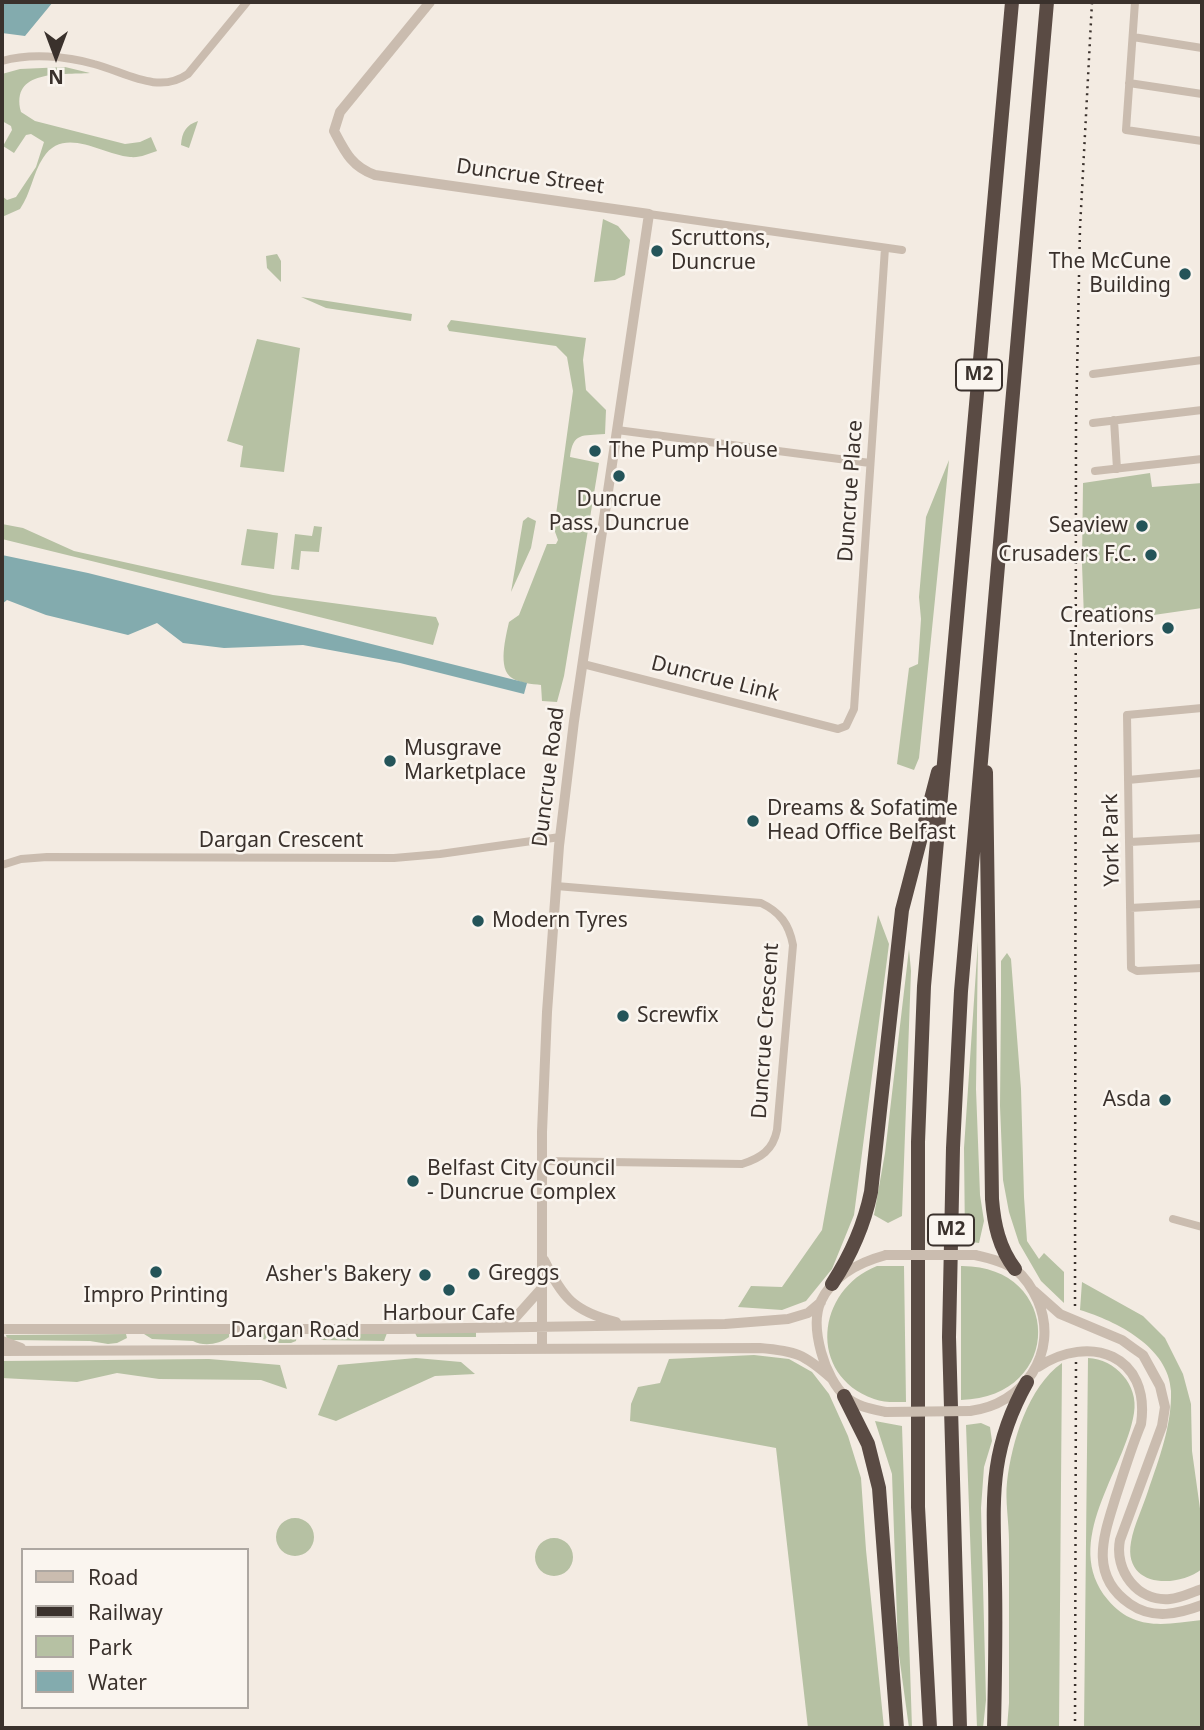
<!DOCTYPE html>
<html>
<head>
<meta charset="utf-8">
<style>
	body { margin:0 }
	#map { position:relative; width:1204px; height:1730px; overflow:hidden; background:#f3ebe2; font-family:"Noto Sans",sans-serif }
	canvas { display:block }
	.frame { position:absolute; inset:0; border:4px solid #3a312c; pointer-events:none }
	.legend { position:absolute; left:21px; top:1548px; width:228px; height:161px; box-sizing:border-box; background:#faf5ef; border:2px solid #ada7a1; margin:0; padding:9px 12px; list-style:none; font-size:21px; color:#3a312c }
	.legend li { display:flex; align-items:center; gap:14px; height:35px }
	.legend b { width:35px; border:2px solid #ada7a1 }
	.north { position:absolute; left:21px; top:21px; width:70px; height:70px; -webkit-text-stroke:5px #faf5ef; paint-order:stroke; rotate:180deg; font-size:19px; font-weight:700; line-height:28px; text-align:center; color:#3a312c }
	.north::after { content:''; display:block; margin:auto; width:24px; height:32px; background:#3a312c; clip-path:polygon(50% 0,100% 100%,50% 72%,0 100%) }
</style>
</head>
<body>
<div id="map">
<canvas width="1204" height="1730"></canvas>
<div class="frame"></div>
<ul class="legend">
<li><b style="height:9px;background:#cabcaf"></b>Road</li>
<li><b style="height:9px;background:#3a312c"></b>Railway</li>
<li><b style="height:19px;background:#b6c1a3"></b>Park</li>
<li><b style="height:19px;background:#83abae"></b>Water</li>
</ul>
<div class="north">N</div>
</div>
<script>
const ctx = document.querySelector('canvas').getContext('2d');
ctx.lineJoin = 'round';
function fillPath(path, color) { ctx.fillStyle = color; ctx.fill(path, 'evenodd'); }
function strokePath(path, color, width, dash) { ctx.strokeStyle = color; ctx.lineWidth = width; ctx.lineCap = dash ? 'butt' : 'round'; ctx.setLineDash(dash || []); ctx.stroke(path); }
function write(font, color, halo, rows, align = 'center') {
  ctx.font = font + ' "Noto Sans",sans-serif'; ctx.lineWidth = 5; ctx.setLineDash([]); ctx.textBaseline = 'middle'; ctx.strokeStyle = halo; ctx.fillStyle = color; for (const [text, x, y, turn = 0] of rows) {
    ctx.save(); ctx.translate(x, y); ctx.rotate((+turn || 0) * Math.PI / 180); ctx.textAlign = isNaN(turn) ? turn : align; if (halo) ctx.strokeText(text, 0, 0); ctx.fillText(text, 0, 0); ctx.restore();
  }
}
fillPath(new Path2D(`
	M65,67L90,73C61,75 10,69 21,112L35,121L125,144L140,142L151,137L157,151C148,154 140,158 130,157C102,155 64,125 43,158C33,173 31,193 20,209L2,217V196L7,200L16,197L36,167L44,142L31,134L26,135L14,153L3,146L12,130L11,126L2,121V74L20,69Z
	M198,121L189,148L181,145C182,132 186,125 198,121Z
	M603,219L618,226L630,240L625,275L615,280L594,282Z
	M277,254L281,261V282L267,268L266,256Z
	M301,297L412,314L411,321L326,308Z
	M451,320L586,338L583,360L586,390L606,410L605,434C582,436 573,432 570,457L599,463L564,676L557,702L542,701L541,685C532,684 519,683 512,678C497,669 506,636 509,622L519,615L547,544H556L558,540L554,529L573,391L567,357L556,346L449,331L447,326Z
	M257,339L300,348L284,472L240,467L243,446L227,441Z
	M949,460L919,758L914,770L897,764L909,668L918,664L921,619L919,597L926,517Z
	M1150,473L1152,487L1202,483V608L1133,618L1132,613L1084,618L1082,564L1083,483Z
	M528,517L536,521L531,548L511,592L523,521Z
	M2,524L23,528L74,551L273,595L436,617L439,624L433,645L2,539Z
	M314,526L322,527L319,552L301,551L299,570L291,569L295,534L312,536Z
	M247,529L278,533L274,569L241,565Z
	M878,915L889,944L854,1215L832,1269L806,1301L782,1310L738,1307L751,1286L782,1287L822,1230Z
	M978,941L976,1089L980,1195L984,1221L979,1243L965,1241L964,1148Z
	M909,949L911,971L902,1216L888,1223L874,1215L885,1153Z
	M1007,953L1011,959L1021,1089L1024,1197L1027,1241L1039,1259L1044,1253L1064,1272V1303L1041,1281L1019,1243L1009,1212L1003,1180L1000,1106L1001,995V961Z
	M877,1266H904L906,1402C895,1402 884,1403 874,1399C807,1375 816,1290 877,1266Z
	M961,1266C1062,1265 1066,1397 961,1400Z
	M1082,1282L1143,1316L1165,1338L1183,1374L1191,1404L1192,1451L1202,1523V1569C1176,1589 1123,1587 1131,1542C1134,1525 1143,1507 1148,1491C1159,1459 1172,1425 1171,1391C1169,1347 1116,1321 1080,1310Z
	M476,1332V1337H417L415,1333Z
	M326,1333H387L384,1341L321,1340Z
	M126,1334L127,1338L117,1343L108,1344L90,1341L11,1340L7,1339L6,1335Z
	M144,1334H229V1337C220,1344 204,1347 193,1341L152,1339Z
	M245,1334H297L296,1341L291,1343H279L277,1341L254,1338Z
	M754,1355L789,1359L812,1372L829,1394L848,1436L861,1478L866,1550L884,1728H808L776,1448L630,1421L631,1404L638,1387L660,1383L669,1359Z
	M416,1358L461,1362L475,1374L435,1376L336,1421L318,1415L338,1365Z
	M1088,1358C1115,1359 1139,1385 1134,1413C1125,1471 1060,1542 1108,1600C1135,1632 1166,1624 1202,1620V1728H1084Z
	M209,1359L280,1365L287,1389L261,1380L159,1379L117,1373L77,1382L2,1378V1361Z
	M1062,1363L1059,1728H1007L1009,1703C1009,1649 1009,1595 1009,1541C1009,1522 1005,1501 1007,1482C1012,1441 1028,1387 1062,1363Z
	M875,1421L902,1426L912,1728H909L898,1648L892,1474Z
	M981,1423L990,1427L992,1441L984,1467L981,1508L986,1700L983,1728H977L966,1425Z
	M276 1537a19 19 0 1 1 38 0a19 19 0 1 1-38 0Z
	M535 1557a19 19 0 1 1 38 0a19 19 0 1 1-38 0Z`), '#b6c1a3');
fillPath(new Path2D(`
	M2,2H53L25,36L2,33Z
	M2,555L88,573L527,683L524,694L400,663L303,645L224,648L183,643L157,623L128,635L46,615L7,600L2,604Z`), '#83abae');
strokePath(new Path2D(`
	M1135,2L1126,130L1202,141
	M1133,37L1202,48
	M2,61C30,53 66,56 94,64C125,72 158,95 188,74L247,2
	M1129,83L1202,94
	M649,214L902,250
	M1093,374L1202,360
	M1114,420L1117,469
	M1093,423L1202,410
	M617,430L870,463
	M1095,471L1202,459
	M583,664L838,729L846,726L854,709L885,248
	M1202,708L1127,715L1131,968L1137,971L1202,968
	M1128,780L1202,773
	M1130,842L1202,838
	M2,865L21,859L47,857L394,858L440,854L560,837
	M1130,908L1202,904
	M542,1161L742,1164C761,1158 773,1150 777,1130L793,945C789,924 780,912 761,903L556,886
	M1173,1219L1202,1227`), '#cabcaf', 8);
strokePath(new Path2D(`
	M430,2L340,112L334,131C345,152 352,167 375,175L649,214L574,721L559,846L547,1012L542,1132V1349
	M886,1255C860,1262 833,1276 821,1301C809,1327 825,1379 846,1397C858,1407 872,1409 886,1412
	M544,1260C563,1298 573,1311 616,1322
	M1034,1291L1060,1314L1122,1340L1133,1348L1143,1355L1160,1386L1165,1407L1162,1426L1120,1540C1114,1570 1137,1602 1170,1599C1181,1598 1192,1592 1202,1589
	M507,1327L541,1289
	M2,1329H402L725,1324L788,1319L808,1313L821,1302
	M2,1341L21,1348
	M2,1351L760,1348C796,1351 804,1354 831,1378
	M1038,1367C1090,1333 1151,1355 1141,1424C1131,1448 1124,1472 1116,1496C1104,1535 1088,1575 1130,1604C1153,1620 1178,1614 1202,1605
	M970,1411C1023,1405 1060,1353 1038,1301C1033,1290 1026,1278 1016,1270C1005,1262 989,1258 975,1255`), '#cabcaf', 10);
strokePath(new Path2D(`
	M986,772L992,1199C994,1224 999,1248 1015,1269
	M832,1284C851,1255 864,1226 871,1192L902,910L938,772
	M844,1396L868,1444L879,1488L897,1728
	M930,1728L918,1507V1142L924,986L1012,2
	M960,1728L949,1337L953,1148L961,991L1047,2
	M994,1728C995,1680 996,1632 995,1584C994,1505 986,1455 1027,1382`), '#5a4b44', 14);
strokePath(new Path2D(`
	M1075,1306L1076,425L1080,228L1092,2
	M1075,1728L1076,1359`), '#3a312c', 2.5, [2, 5]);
strokePath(new Path2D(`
	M886,1255H975
	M886,1412L970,1411`), '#cabcaf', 10);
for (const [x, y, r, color] of [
	[657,251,7,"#245459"],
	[1185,274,7,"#245459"],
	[595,451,7,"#245459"],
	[619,476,7,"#245459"],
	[1142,526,7,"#245459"],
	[1151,555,7,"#245459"],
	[1168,628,7,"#245459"],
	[390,761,7,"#245459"],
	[753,821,7,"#245459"],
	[478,921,7,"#245459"],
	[623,1016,7,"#245459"],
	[1165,1100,7,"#245459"],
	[413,1181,7,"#245459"],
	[156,1272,7,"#245459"],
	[474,1274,7,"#245459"],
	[425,1275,7,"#245459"],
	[449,1290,7,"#245459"]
]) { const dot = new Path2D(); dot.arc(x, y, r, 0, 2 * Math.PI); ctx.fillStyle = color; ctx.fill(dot); strokePath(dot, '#faf5ef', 2.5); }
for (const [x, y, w] of [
	[979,375,46],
	[951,1230,46]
]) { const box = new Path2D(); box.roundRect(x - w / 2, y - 15.5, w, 31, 5); ctx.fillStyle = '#faf5ef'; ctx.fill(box); strokePath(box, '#3a312c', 2); }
write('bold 19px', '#3a312c', null, [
	["M2",979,375],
	["M2",951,1230]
]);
write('21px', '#3a312c', '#faf5ef', [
	["Duncrue Street",530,177,8],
	["Duncrue Place",851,491,-86],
	["Duncrue Link",715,679,14],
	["Duncrue Road",549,777,-83],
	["York Park",1112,840,-91],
	["Dargan Crescent",281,841],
	["Duncrue Crescent",766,1031,-86],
	["Dargan Road",295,1331]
]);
write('21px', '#3a312c', '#faf5ef', [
	["Scruttons,",671,239],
	["Duncrue",671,263],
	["The McCune",1171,262,"right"],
	["Building",1171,286,"right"],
	["The Pump House",609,451],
	["Duncrue",619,500,"center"],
	["Pass, Duncrue",619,524,"center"],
	["Seaview",1128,526,"right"],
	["Crusaders F.C.",1137,555,"right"],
	["Creations",1154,616,"right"],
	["Interiors",1154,640,"right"],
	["Musgrave",404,749],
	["Marketplace",404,773],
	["Dreams & Sofatime",767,809],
	["Head Office Belfast",767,833],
	["Modern Tyres",492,921],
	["Screwfix",637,1016],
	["Asda",1151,1100,"right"],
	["Belfast City Council",427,1169],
	["- Duncrue Complex",427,1193],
	["Greggs",488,1274],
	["Asher's Bakery",411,1275,"right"],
	["Impro Printing",156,1296,"center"],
	["Harbour Cafe",449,1314,"center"]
], 'left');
</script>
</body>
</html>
